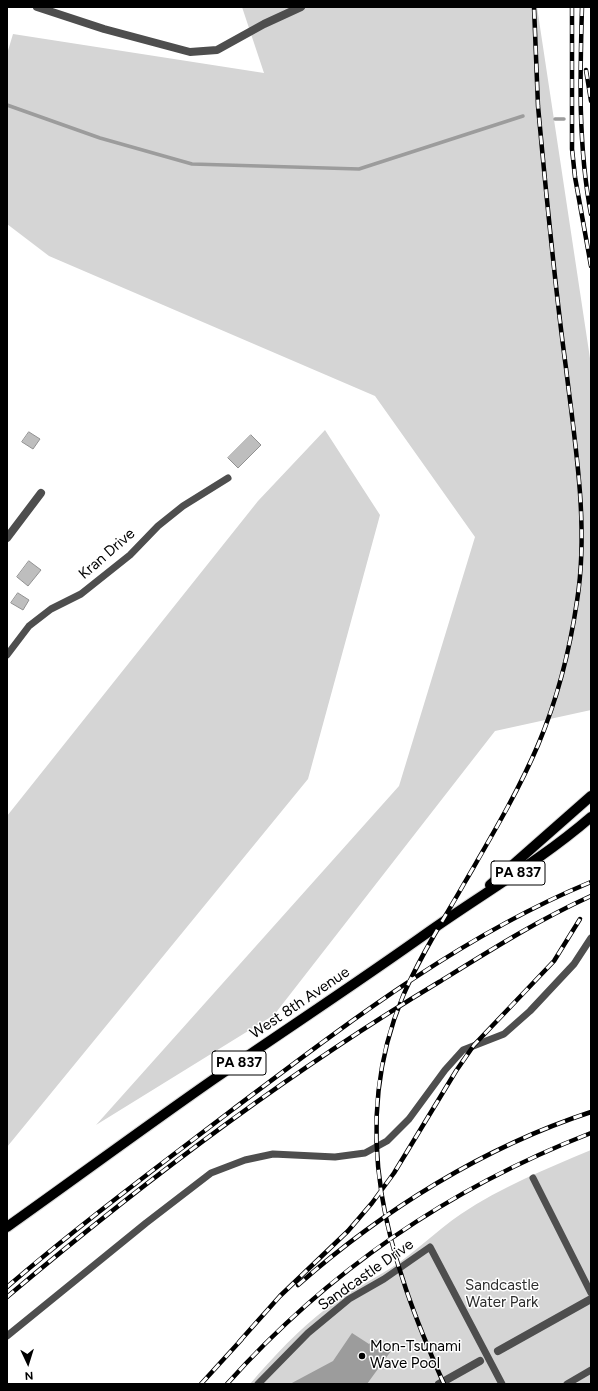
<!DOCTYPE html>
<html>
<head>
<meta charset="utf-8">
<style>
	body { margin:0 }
	#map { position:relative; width:598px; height:1391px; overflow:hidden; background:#fff; font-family:Figtree,sans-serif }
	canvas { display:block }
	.frame { position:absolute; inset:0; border:8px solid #000; pointer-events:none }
	.north { position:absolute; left:8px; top:1343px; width:40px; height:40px; -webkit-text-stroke:3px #fff; paint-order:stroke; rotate:176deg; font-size:11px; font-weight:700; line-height:16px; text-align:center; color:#000 }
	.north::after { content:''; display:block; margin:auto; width:14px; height:18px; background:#000; clip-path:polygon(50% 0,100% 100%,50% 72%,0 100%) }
</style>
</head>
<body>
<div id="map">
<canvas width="598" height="1391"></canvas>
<div class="frame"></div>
<div class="north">N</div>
</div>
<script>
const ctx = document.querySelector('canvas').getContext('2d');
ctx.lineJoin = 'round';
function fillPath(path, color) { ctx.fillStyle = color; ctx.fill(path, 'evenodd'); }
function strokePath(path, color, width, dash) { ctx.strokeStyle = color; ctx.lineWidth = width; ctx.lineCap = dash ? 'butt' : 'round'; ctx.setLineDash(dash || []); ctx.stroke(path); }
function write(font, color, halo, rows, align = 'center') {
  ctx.font = font + ' Figtree,sans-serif'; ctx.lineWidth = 3; ctx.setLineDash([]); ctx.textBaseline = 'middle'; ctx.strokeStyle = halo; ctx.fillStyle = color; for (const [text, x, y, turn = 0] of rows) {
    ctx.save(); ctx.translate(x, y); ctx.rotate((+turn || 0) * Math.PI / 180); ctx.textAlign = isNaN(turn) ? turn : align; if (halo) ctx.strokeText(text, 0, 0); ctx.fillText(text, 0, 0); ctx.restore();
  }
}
fillPath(new Path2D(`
	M242,7H537L591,365V710L495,731L274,1015L96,1125L399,786L475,537L375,396L49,256L7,224V54L13,34L264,73Z
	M325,430L380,515L308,779L7,1147V816L258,501Z
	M591,1150V1384H250C273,1357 299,1329 327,1308C348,1292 370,1281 391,1268C416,1252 437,1230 461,1214C501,1187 546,1169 591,1150Z`), '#d5d5d5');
fillPath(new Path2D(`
	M352,1333L369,1344L374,1339L391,1351L367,1384H290L333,1361Z`), '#9c9c9c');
strokePath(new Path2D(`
	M7,105L100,138L192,164L359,169L523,116
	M555,119H564`), '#9c9c9c', 3.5);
const building = new Path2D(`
	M29,432L40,439L33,449L22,442Z
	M251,435L261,445L238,468L228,458Z
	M29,561L41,570L28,586L17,577Z
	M18,593L29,600L23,610L11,603Z`);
fillPath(building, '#bebebe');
strokePath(building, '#929292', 1);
const primary = new Path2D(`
	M490,885L591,796
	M7,1227C76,1178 145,1127 214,1079C285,1030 357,983 427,933C482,894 540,861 591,817`);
strokePath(primary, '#dbdbdb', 12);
strokePath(new Path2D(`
	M7,655L29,626L51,609L81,594L130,555L158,526L183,506L228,478
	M533,1178L591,1293
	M7,1336L146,1223L211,1173L245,1160L273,1154L335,1157L365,1153L387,1141L409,1119L445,1070L463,1050L504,1034L530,1011L574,964L591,938
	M258,1384L308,1333L349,1299L384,1279L430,1247L502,1384
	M567,1384L591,1370`), '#4e4e4e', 7);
strokePath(new Path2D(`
	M498,1351L591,1299
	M439,1384L480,1361`), '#4e4e4e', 8);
strokePath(new Path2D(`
	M37,7L104,29L190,52L217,50L264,24L301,7
	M7,538L41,493`), '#4e4e4e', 8);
strokePath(primary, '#000', 10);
const rail = new Path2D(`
	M572,7V149L575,177L591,266
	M582,7C580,76 578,146 591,214
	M586,70L591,101
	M298,1285C383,1210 484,1147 591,1112
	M7,1287C79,1225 156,1168 232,1110C345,1025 460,936 591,882
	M7,1297C143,1182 286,1074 439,982C489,951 538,920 591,896
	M239,1342L280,1296L348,1231L372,1203L394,1173L456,1071L474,1045L554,961L580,919
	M201,1384L242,1339
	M227,1384C329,1270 449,1188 591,1133
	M444,1384C388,1259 347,1130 403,996C420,956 444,919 465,882C491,837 518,792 538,745C557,700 570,649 577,601C589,525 575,444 566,368C556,295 549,222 542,149L538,106L534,7`);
strokePath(rail, '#000', 4.5);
strokePath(rail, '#fff', 3, [9]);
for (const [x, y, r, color] of [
	[362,1356,4,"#000"]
]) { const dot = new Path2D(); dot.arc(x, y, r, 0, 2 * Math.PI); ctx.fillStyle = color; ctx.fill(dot); strokePath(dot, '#fff', 1.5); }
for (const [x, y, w] of [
	[518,873,54],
	[239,1063,54]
]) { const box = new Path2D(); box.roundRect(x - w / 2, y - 12, w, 24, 3); ctx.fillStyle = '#fff'; ctx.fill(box); strokePath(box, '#000', 1); }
write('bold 14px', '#000', null, [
	["PA 837",518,873],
	["PA 837",239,1063]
]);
write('15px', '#000', '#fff', [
	["Kran Drive",107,554,-41],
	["West 8th Avenue",300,1003,-34],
	["Sandcastle Drive",366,1275,-35]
]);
write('15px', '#2c2c2c', '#fff', [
	["Sandcastle",502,1286],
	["Water Park",502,1303]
]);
write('15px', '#000', '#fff', [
	["Mon-Tsunami",370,1347],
	["Wave Pool",370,1364]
], 'left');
</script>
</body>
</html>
